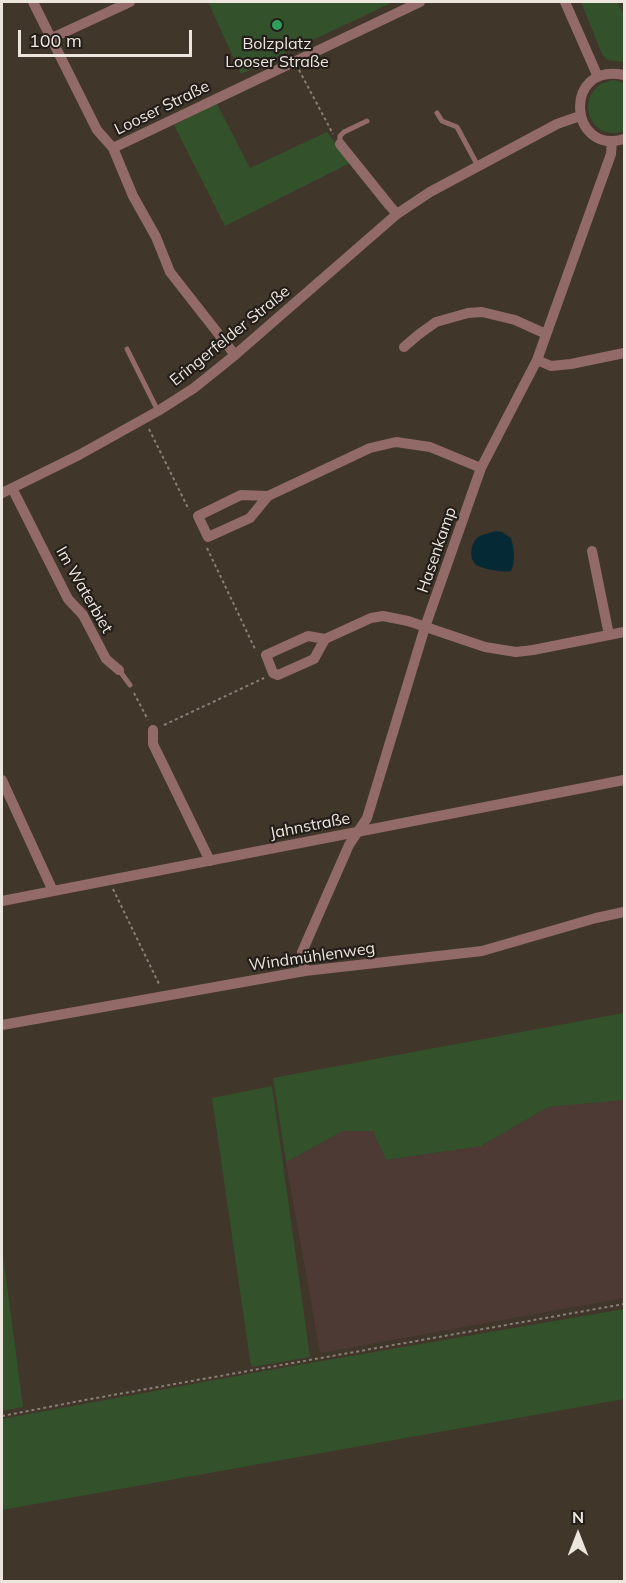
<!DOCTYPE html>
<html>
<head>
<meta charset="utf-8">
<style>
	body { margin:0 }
	#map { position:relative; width:626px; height:1583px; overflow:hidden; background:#40362a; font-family:Mulish,sans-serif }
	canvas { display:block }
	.frame { position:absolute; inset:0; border:3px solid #ede6de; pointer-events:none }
	.north { position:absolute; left:548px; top:1505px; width:60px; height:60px; -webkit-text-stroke:4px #231e19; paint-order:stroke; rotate:0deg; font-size:16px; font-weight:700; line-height:24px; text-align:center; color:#ede6de }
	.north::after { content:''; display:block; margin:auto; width:21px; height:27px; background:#ede6de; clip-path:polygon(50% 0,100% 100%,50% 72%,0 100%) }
	.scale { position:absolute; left:18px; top:30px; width:174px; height:27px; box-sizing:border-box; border:3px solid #ede6de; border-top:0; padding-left:8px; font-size:18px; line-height:21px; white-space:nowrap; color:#ede6de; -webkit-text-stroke:4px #231e19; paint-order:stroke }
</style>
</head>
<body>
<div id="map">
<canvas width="626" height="1583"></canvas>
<div class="frame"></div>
<div class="north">N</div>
<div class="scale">100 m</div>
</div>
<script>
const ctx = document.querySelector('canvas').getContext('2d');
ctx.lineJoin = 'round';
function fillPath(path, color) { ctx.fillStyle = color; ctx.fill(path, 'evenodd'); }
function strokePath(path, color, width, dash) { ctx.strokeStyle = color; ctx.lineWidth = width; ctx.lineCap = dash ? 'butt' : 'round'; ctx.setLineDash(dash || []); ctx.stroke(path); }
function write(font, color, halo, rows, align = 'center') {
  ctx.font = font + ' Mulish,sans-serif'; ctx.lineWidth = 4.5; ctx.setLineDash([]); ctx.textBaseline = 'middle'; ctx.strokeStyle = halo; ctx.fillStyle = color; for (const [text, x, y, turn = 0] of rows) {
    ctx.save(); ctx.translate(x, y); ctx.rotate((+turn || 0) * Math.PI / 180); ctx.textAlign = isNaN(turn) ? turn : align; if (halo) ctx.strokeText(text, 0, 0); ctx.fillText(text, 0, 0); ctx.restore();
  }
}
fillPath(new Path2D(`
	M624,1100V1298L320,1353L286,1162L343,1131H373L386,1160L481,1146L548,1107Z`), '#4e3a34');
fillPath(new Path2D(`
	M208,2H393L241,74Z
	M581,2H618L624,15V62L608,60L603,56Z
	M614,80L624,83V131C587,144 571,87 614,80Z
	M217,104L250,168L327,132L350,163L225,226L174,125Z
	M624,1013V1100L548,1107L481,1146L386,1160L373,1131H343L286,1162L273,1078Z
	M272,1086L310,1357L251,1367L212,1098Z
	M2,1248L23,1407L2,1411Z
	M624,1309V1399L2,1510V1419L264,1371Z`), '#33522b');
fillPath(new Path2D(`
	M496,531L502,532L511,538C514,548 516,561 511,571C504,572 499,571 492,570C488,569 482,568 478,566C468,560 470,544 478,537C484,534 490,533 496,531Z`), '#052a35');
strokePath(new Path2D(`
	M299,70L333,134
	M149,429L189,510
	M207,548L256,651
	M134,693L148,720
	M164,725L264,678
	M113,889L160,986
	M2,1416L85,1400L624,1304`), '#887f75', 2, [3, 3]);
strokePath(new Path2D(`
	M437,113L442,121L457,127L478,166
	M340,144V136L344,132L367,121
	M127,349L158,411
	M119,670L130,685`), '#926b69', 5);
strokePath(new Path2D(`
	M33,2L97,130L113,148L133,196L156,237L170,272L235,355
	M565,2L598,77
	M52,38L130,2
	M624,75C562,62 569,156 624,139
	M340,144L389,205L397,214
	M113,148L420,2
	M404,347L418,335L436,322L468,313L482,312L515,320L546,334
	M537,360L551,366L571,364L624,353
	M12,488L68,599L83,615L106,659L119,670
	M2,493L79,455L158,411L194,388L235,355L397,214L430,192L557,124L580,116
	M268,496L241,495L198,516L208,537L250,518L268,496L370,448L396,442L430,447L481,468
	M592,551L609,635
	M325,639L314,659L278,675L273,673L266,655L308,636L325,639L371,618L383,616L408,621L485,647L516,652L533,650L624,632
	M153,730V744L210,861
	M2,780L53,891
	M2,901L624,780
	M305,971L302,952L349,845L367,818L425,627L481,468L537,360L611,154L612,141
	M2,1025L305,971L482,951L596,918L624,912`), '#926b69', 10);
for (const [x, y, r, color] of [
	[277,25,6,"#2e9e5b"]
]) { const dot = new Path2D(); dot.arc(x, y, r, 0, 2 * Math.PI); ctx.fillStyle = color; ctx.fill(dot); strokePath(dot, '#231e19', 2); }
write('16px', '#ede6de', '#231e19', [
	["Bolzplatz",277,44],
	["Looser Straße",277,62]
]);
write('16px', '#ede6de', '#231e19', [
	["Looser Straße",162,108,-26],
	["Eringerfelder Straße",230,336,-39],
	["Hasenkamp",437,550,-71],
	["Im Waterbiet",84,590,60],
	["Jahnstraße",310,826,-11],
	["Windmühlenweg",312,957,-8]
]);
</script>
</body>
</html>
